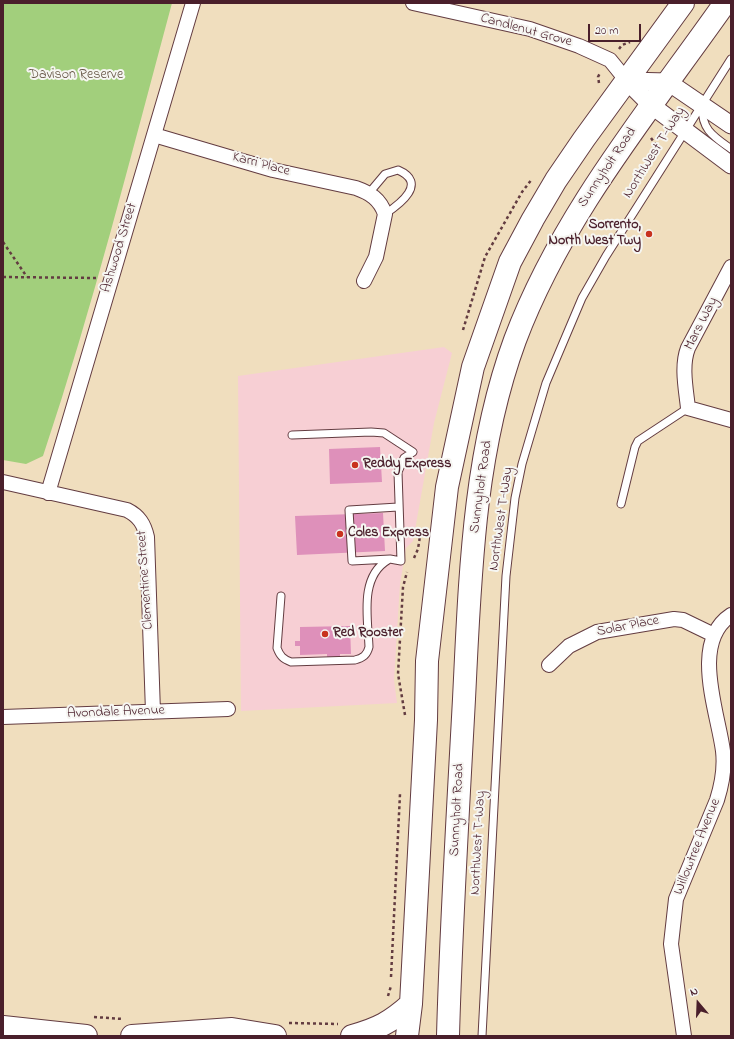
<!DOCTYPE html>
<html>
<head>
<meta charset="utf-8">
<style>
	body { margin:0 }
	#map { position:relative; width:734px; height:1039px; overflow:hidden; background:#f0debe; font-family:"Indie Flower",sans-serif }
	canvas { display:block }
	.frame { position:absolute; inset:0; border:4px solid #4a1f2b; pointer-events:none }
	.north { position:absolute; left:678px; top:983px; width:40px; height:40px; -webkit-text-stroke:3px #f6f6f2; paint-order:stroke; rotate:341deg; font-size:11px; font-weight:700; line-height:16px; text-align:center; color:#4a1f2b }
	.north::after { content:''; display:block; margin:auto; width:14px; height:18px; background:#4a1f2b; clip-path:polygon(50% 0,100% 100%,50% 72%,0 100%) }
	.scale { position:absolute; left:588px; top:24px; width:53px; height:18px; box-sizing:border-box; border:2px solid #4a1f2b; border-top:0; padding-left:5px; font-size:12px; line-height:14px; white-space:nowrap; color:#4a1f2b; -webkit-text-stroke:3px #f6f6f2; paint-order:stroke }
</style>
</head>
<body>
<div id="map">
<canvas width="734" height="1039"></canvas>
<div class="frame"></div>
<div class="north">N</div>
<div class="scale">20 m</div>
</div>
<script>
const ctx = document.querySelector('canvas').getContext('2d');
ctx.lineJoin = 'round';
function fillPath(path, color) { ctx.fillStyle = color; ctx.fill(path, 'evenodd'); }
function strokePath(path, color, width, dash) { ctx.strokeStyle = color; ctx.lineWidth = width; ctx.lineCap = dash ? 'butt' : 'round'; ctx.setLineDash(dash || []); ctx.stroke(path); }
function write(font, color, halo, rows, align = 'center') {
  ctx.font = font + ' "Indie Flower",sans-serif'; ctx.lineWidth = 4; ctx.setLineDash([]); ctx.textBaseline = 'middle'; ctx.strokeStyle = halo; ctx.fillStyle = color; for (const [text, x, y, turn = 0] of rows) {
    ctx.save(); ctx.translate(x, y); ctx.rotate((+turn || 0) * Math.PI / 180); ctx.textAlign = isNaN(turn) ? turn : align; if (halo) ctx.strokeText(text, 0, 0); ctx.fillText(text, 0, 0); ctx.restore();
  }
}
fillPath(new Path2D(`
	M444,347L452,353L434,423L413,541L406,548L400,584L394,680L397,703L241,711L238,376Z`), '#f7cfd4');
fillPath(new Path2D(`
	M3,3H172C131,155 93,307 43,456L26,464L3,460Z`), '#a2cf7c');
fillPath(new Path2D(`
	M380,447L382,482L330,484L329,449Z
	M383,513L385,551L297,555L295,516Z
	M350,626L351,654H340V663L327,664V654L300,655V646H295V641H300V627Z`), '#de90ba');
const service = new Path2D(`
	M702,107C702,130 713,136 731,149
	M369,193L385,174L398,170C428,183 400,204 385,214
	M292,435L371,432L384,433L413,452L404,458L398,472L401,561L390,559L352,561L349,510L398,507
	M621,504L635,447L638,441L688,408
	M281,596L277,648C280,656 283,659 291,662L355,660C363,658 367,655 369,647C368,619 359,577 388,560
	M482,1036L506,576L515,498L522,464L546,383L582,298L606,256L731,59`);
const minor = new Path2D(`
	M413,3L530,29L579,46L610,60L627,81
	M154,135L273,170L356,188C370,193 380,199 385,214L376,257L364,281
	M731,267L688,348C681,366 686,389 688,408L731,420
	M3,482L127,510C139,516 144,524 147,537L153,712
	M48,493L193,3
	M549,665L569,646L597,632L674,619L683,620L714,635
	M3,717L228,709
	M684,1036L671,944L676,899L717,800C722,784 725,768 723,751C718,712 690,642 731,615`);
const tertiary = new Path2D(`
	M627,81L651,105L731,165
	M627,81L668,82L731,125`);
const primary = new Path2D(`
	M3,1027L86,1036
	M132,1036L232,1029L275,1036
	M352,1036C378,1029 391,1022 411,1004
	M407,1036L411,1004L426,720L427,661L447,487L473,367L510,262L533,219L556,180L584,139L683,3
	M448,1036C451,924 458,811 464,699C470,579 473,454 515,340C562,215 649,111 725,3`);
strokePath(service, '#633c41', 9);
strokePath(minor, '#633c41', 16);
strokePath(tertiary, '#633c41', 19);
strokePath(primary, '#633c41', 24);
strokePath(new Path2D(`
	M619,49L622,45L630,42
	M599,83L598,77L600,73
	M651,138L659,149
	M3,242L27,277
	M3,277L96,278
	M463,330L485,257L522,192L532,179
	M414,558L418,549L420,536
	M405,715L398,674L403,587L407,572
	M391,977L400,794
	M388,996L391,986
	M94,1017L123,1019
	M289,1023L338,1024`), '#633c41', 2.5, [3, 3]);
strokePath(service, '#fff', 7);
strokePath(minor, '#fff', 14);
strokePath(tertiary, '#fff', 17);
strokePath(primary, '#fff', 22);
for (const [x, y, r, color] of [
	[649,234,4,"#c8321e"],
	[355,465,4,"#c8321e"],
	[340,534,4,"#c8321e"],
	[325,634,4,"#c8321e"]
]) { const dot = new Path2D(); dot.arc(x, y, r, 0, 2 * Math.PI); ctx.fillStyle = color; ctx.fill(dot); strokePath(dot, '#f6f6f2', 1.5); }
write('14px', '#4a1f2b', '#f6f6f2', [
	["Candlenut Grove",526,31,15],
	["NorthWest T-Way",655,153,-58],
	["Karri Place",261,165,15],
	["Sunnyholt Road",608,168,-56],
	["Ashwood Street",120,248,-73],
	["Mars Way",702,324,-63],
	["Sunnyholt Road",482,487,-82],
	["NorthWest T-Way",502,519,-82],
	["Clementine Street",146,580,-94],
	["Solar Place",628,627,-11],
	["Avondale Avenue",116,713,-2],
	["Sunnyholt Road",458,810,-87],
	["NorthWest T-Way",479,843,-87],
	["Willowtree Avenue",698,847,-68]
]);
write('14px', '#645443', '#f6f6f2', [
	["Davison Reserve",76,76]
]);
write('bold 14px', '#4a1f2b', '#f6f6f2', [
	["Sorrento,",641,226,"right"],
	["North West Twy",641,242,"right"],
	["Reddy Express",363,465],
	["Coles Express",348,534],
	["Red Rooster",333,634]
], 'left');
</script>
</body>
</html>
